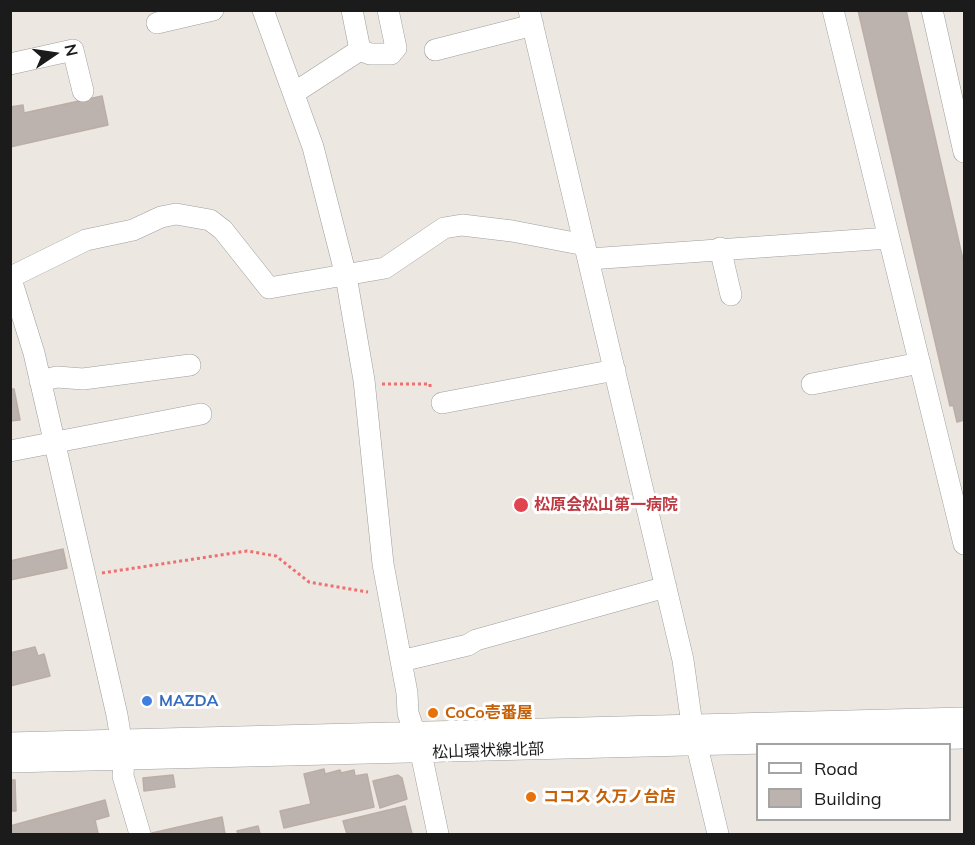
<!DOCTYPE html>
<html>
<head>
<meta charset="utf-8">
<style>
	body { margin:0 }
	#map { position:relative; width:975px; height:845px; overflow:hidden; background:#ece7e1; font-family:Mulish,sans-serif }
	canvas { display:block }
	.frame { position:absolute; inset:0; border:12px solid #1b1b1b; pointer-events:none }
	.legend { position:absolute; left:756px; top:743px; width:195px; height:78px; box-sizing:border-box; background:#fff; border:2px solid #a4a4a4; margin:0; padding:8px 10px; list-style:none; font-size:18px; color:#1b1b1b }
	.legend li { display:flex; align-items:center; gap:12px; height:30px }
	.legend b { width:30px; border:2px solid #a4a4a4 }
	.north { position:absolute; left:24px; top:24px; width:60px; height:60px; -webkit-text-stroke:4px #fff; paint-order:stroke; rotate:77deg; font-size:16px; font-weight:700; line-height:24px; text-align:center; color:#1b1b1b }
	.north::after { content:''; display:block; margin:auto; width:21px; height:27px; background:#1b1b1b; clip-path:polygon(50% 0,100% 100%,50% 72%,0 100%) }
</style>
</head>
<body>
<div id="map">
<canvas width="975" height="845"></canvas>
<div class="frame"></div>
<ul class="legend">
<li><b style="height:8px;background:#fff"></b>Road</li>
<li><b style="height:16px;background:#bcb3af"></b>Building</li>
</ul>
<div class="north">N</div>
</div>
<script>
const ctx = document.querySelector('canvas').getContext('2d');
ctx.lineJoin = 'round';
function fillPath(path, color) { ctx.fillStyle = color; ctx.fill(path, 'evenodd'); }
function strokePath(path, color, width, dash) { ctx.strokeStyle = color; ctx.lineWidth = width; ctx.lineCap = dash ? 'butt' : 'round'; ctx.setLineDash(dash || []); ctx.stroke(path); }
function write(font, color, halo, rows, align = 'center') {
  ctx.font = font + ' Mulish,"Noto Sans JP",sans-serif'; ctx.lineWidth = 6; ctx.setLineDash([]); ctx.textBaseline = 'middle'; ctx.strokeStyle = halo; ctx.fillStyle = color; for (const [text, x, y, turn = 0] of rows) {
    ctx.save(); ctx.translate(x, y); ctx.rotate((+turn || 0) * Math.PI / 180); ctx.textAlign = isNaN(turn) ? turn : align; if (halo) ctx.strokeText(text, 0, 0); ctx.fillText(text, 0, 0); ctx.restore();
  }
}
const building = new Path2D(`
	M858,10H906L964,264V420L957,422L953,405L950,406Z
	M102,96L108,125L10,147V107L23,105L24,113Z
	M10,389H14L20,420L10,421Z
	M63,549L67,568L10,580V561Z
	M35,647L38,656L44,654L50,676L10,686V653Z
	M324,769L325,774L340,770L341,773L354,770L355,776L367,774L374,807L284,828L280,811L311,804L304,774Z
	M173,775L175,787L144,791L143,778Z
	M398,775L402,778L407,799L380,808L373,781Z
	M10,780H15L16,811H10Z
	M105,800L109,816L95,820L98,833L10,834V826Z
	M405,806L412,834H347L343,821Z
	M222,817L225,834H153L152,833Z
	M258,826L260,834H238L237,831Z`);
fillPath(building, '#bcb3af');
strokePath(building, '#bcada5', 1.5);
const minor = new Path2D(`
	M263,10L313,147L346,276L364,380L383,564L407,693L408,713L421,753L438,834
	M352,10L360,50
	M529,10L683,660L692,725L718,834
	M833,10L964,544
	M932,10L964,152
	M157,23L213,10
	M360,50L370,54H391L396,48L388,10
	M435,50L533,25
	M10,64L73,50L83,91
	M294,93L360,50
	M720,248L731,295
	M589,259L889,238
	M10,276L34,353L117,715L124,758L123,776L140,834
	M11,277L86,240L133,230L161,217L176,214L210,220L223,230L269,288L385,268L444,228L462,225L512,231L585,245
	M40,381L57,377L83,379L190,365
	M812,384L920,363
	M442,403L615,370
	M10,451L201,414
	M401,661L468,645L476,640L666,587
	M10,743L964,718
	M10,762L964,738`);
strokePath(minor, '#9f9f9f', 22);
strokePath(new Path2D(`
	M382,384H430V389
	M102,573L247,551L276,556L309,582L368,592`), '#ee7171', 3, [3, 3]);
strokePath(minor, '#fff', 21);
for (const [x, y, r, color] of [
	[521,505,8,"#e0444e"],
	[147,701,6,"#3f7fe0"],
	[433,713,6,"#e8710a"],
	[531,797,6,"#e8710a"]
]) { const dot = new Path2D(); dot.arc(x, y, r, 0, 2 * Math.PI); ctx.fillStyle = color; ctx.fill(dot); strokePath(dot, '#fff', 2); }
write('bold 16px', '#be3a42', '#fff', [
	["松原会松山第一病院",534,505]
], 'left');
write('bold 16px', '#366cbe', '#fff', [
	["MAZDA",159,701]
], 'left');
write('bold 16px', '#c56008', '#fff', [
	["CoCo壱番屋",445,713],
	["ココス 久万ノ台店",543,797]
], 'left');
write('16px', '#1b1b1b', '#fff', [
	["松山環状線北部",488,751,-2]
]);
</script>
</body>
</html>
